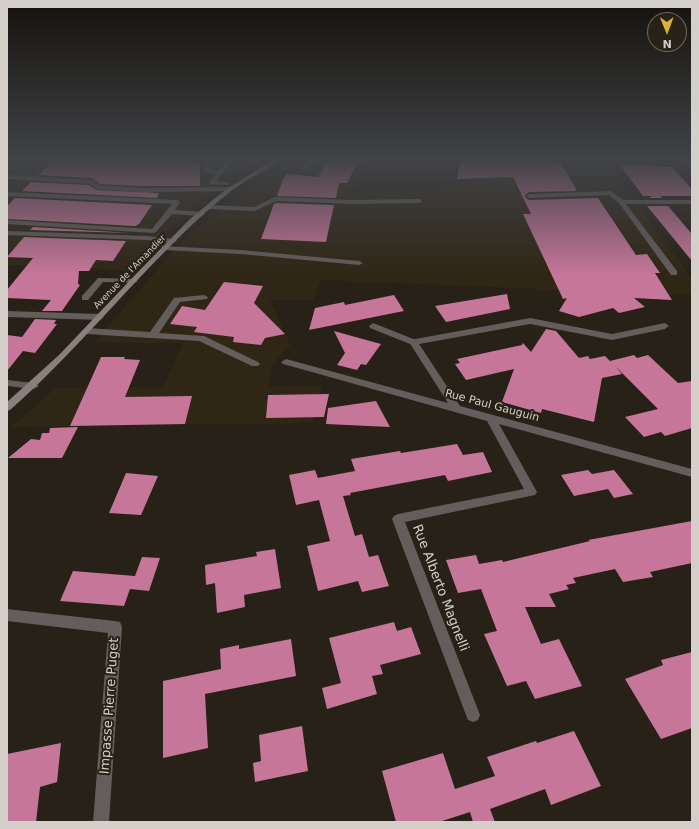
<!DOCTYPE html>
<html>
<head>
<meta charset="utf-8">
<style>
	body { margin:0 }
	#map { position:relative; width:699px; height:829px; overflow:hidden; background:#272117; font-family:"DejaVu Sans",sans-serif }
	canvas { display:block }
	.frame { position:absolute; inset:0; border:8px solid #d4d0c9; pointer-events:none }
	.north { position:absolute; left:647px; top:12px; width:40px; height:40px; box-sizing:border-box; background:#272117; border:1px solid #6c675e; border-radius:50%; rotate:179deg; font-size:11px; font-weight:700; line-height:16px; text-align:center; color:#d4d0c9 }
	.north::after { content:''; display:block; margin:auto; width:14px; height:18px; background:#d9b334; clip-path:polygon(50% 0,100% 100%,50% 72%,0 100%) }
</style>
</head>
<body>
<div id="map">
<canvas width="699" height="829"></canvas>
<div class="frame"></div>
<div class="north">N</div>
</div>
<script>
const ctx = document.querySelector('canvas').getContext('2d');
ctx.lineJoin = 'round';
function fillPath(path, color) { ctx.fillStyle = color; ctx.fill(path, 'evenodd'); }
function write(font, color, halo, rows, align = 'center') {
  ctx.font = font + ' "DejaVu Sans",sans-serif'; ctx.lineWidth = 4; ctx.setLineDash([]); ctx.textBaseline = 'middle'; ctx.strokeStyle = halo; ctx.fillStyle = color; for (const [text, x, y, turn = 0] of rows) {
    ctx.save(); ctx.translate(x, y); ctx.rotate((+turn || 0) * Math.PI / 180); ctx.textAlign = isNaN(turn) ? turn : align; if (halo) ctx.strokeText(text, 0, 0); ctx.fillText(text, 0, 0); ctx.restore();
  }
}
fillPath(new Path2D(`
	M7,160H261L237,173L152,245L125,271L7,265Z
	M292,160H366L350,192L440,189L496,179L501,160H606L692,279V294L682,295L321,280L313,300H270L291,346L280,356L271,366L269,386L322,385L313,423L11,427L56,388L163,387L183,343H93L182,241L246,189Z`), '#2f2615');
fillPath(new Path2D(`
	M54,160H168L196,162L200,164V186H141L100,184L92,178L38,175Z
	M328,160H359L347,183H339L336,198L277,196L283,179L287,174L318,177Z
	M518,160H547L549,163H561L577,191L529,192L525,195V197L529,200L598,198L636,255L647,254L660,273H655L672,300L634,298L645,307L619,313L613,308L579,317L559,311L567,298L563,299L523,214H531L513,177L457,179L460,161H519Z
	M619,164L672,167L692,189V196H660L662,198H649L652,196H643Z
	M31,182L89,185L97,190L159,193L157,198L22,191Z
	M15,198L152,205L139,224L135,226L7,219V206Z
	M276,203L334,205L326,242L261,239L274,204Z
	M647,206H668L692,234V261Z
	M33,227L131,233L30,230Z
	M24,237L126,241L113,261L96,260L89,271H79L78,284L80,285L62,311H42L51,300L7,298V290L33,258L7,257Z
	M224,282L263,286L254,303L285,334L265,338L261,345L233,342L234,337L194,332L197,327L170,324L182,306L205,310Z
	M507,294L510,309L446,322L435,306Z
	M394,295L404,311L309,330L315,308L344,302L345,305Z
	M35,319L56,320L54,324H57L35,353L23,351L7,371V335L22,337Z
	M546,329L556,331L579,358L588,356L590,359L605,356L610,361L634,355L637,358L648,355L678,383L692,381V428L665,436L661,432L644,437L625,417L658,409L615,366L622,374L602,378L594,422L542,409L541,413L502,402L514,369L466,380L455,364L460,363L457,359L522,345L523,343L531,352Z
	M334,331L359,338L381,344L366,365L361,364L357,370L337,365L345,353Z
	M101,357H125L124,359L140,360L125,397L192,396L185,424L70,426Z
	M329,394L324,417L266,418L268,395Z
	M376,401L390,427L326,424L328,408Z
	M78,427L62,458H8L31,439L40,440L42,433H49L50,428Z
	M457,444L463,455L483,452L492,472L448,481L445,475L350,493L351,495L343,496L355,536L362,534L369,557L378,555L389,586L362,592L358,581L318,591L307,546L330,541L319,500L296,505L289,475L315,470L318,478L355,471L351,459L400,451L401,453Z
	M588,470L592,474L614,470L633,494L614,498L608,489L574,496L561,475Z
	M126,473L158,476L141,515L109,513Z
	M692,521V563L650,572L653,577L623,582L615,569L573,578L576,583L566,585L569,589L549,594L556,607H525L541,644L559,639L582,686L535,699L526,681L507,686L484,634L497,631L481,589L458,593L446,560L476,555L479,564L502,560L503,562L590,541L588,540Z
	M275,549L281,588L244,595L245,607L217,613L215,583L206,585L205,565L257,556L256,552Z
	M142,557L160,558L149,591L130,589L124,606L60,601L73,571L135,576Z
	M394,622L397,631L411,627L421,654L380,665L383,674L372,676L377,694L327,709L322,688L341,683L329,638Z
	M291,639L296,676L205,694L208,748L163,758V681L221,669L220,649L239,645V649Z
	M692,652V728L661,739L625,679L663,665L661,660Z
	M302,726L308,771L255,782L253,763L261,761L259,735Z
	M574,731L601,786L551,805L545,789L490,809L495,822H473L470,812L439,822H396L382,771L443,753L455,789L495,776L487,757L536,741L537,743Z
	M61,743L57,782L40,787L36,822H7V754Z`), '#c67799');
fillPath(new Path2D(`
	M196,160L209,162L210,170L218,171L227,160H233L216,181L229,183V185L210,184L209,183L216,174L205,172L204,164Z
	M310,160H316L305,170H301V168Z
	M7,175L92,180L99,185L141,188L231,187L234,189L231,191L141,192L97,189L90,184L7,179Z
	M611,191L623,200H692V204H626L677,271V275H671L619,203L609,195L529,198L526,196L529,194Z
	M7,192L177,200L180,202L175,210L202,212L205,214L202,216L172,214L156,232L154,233L7,224V220L152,229L172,204L7,196Z
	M275,197L351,200L419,199L422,201L419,203L351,204L276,201L255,211L209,209L206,207L209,205L254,207Z
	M7,231L147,236L173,239L177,241L173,243L147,240L7,235Z
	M162,246L241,250L359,261L363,263L359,265L241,254L165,250H162Z
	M98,278L134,279L138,281L134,283L103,282L88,300H82V296Z
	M204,295L208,297L207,299L180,302L159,333L204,336L258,362L260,364L258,366H252L199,341L87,334L83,331L87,328L150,332L174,298Z
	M7,311L100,314L104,317L100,320L7,317Z
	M373,323L416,340L417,342L416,344H410L370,328L369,326Z
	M7,380L34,383L39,386L34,389L7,386Z`), '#645d5c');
fillPath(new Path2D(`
	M530,318L612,334L665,323L669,326L665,329L612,340L530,324L419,344L460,406L692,469V477L499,424L537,492L535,495L405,522L480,715L478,720L473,722L468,720L466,715L392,519L394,516L398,514L524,489L487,421L283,364L281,362L286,359L448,403L409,342L410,340Z
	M7,609L115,621L120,622L122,627L109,822H93L108,633L7,621Z`), '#645d5c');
fillPath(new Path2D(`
	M273,160H280C270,169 255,175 244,182C226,194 210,208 195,222C131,282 76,352 10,410L7,411V402L59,355L137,273L190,219L225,190Z
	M681,160L692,161V165L682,161Z`), '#8a7f7c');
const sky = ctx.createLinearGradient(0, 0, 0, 276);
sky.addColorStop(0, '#15120d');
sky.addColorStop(0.58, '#414347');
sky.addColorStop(1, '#41434700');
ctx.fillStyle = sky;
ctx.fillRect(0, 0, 699, 276);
write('9px', '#d4d0c9', '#272117', [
	["Avenue de l'Amandier",130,272,-46]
]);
write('11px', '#d4d0c9', '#272117', [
	["Rue Paul Gauguin",492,406,15]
]);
write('13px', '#d4d0c9', '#272117', [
	["Rue Alberto Magnelli",440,588,69],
	["Impasse Pierre Puget",110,706,-86]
]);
</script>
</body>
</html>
